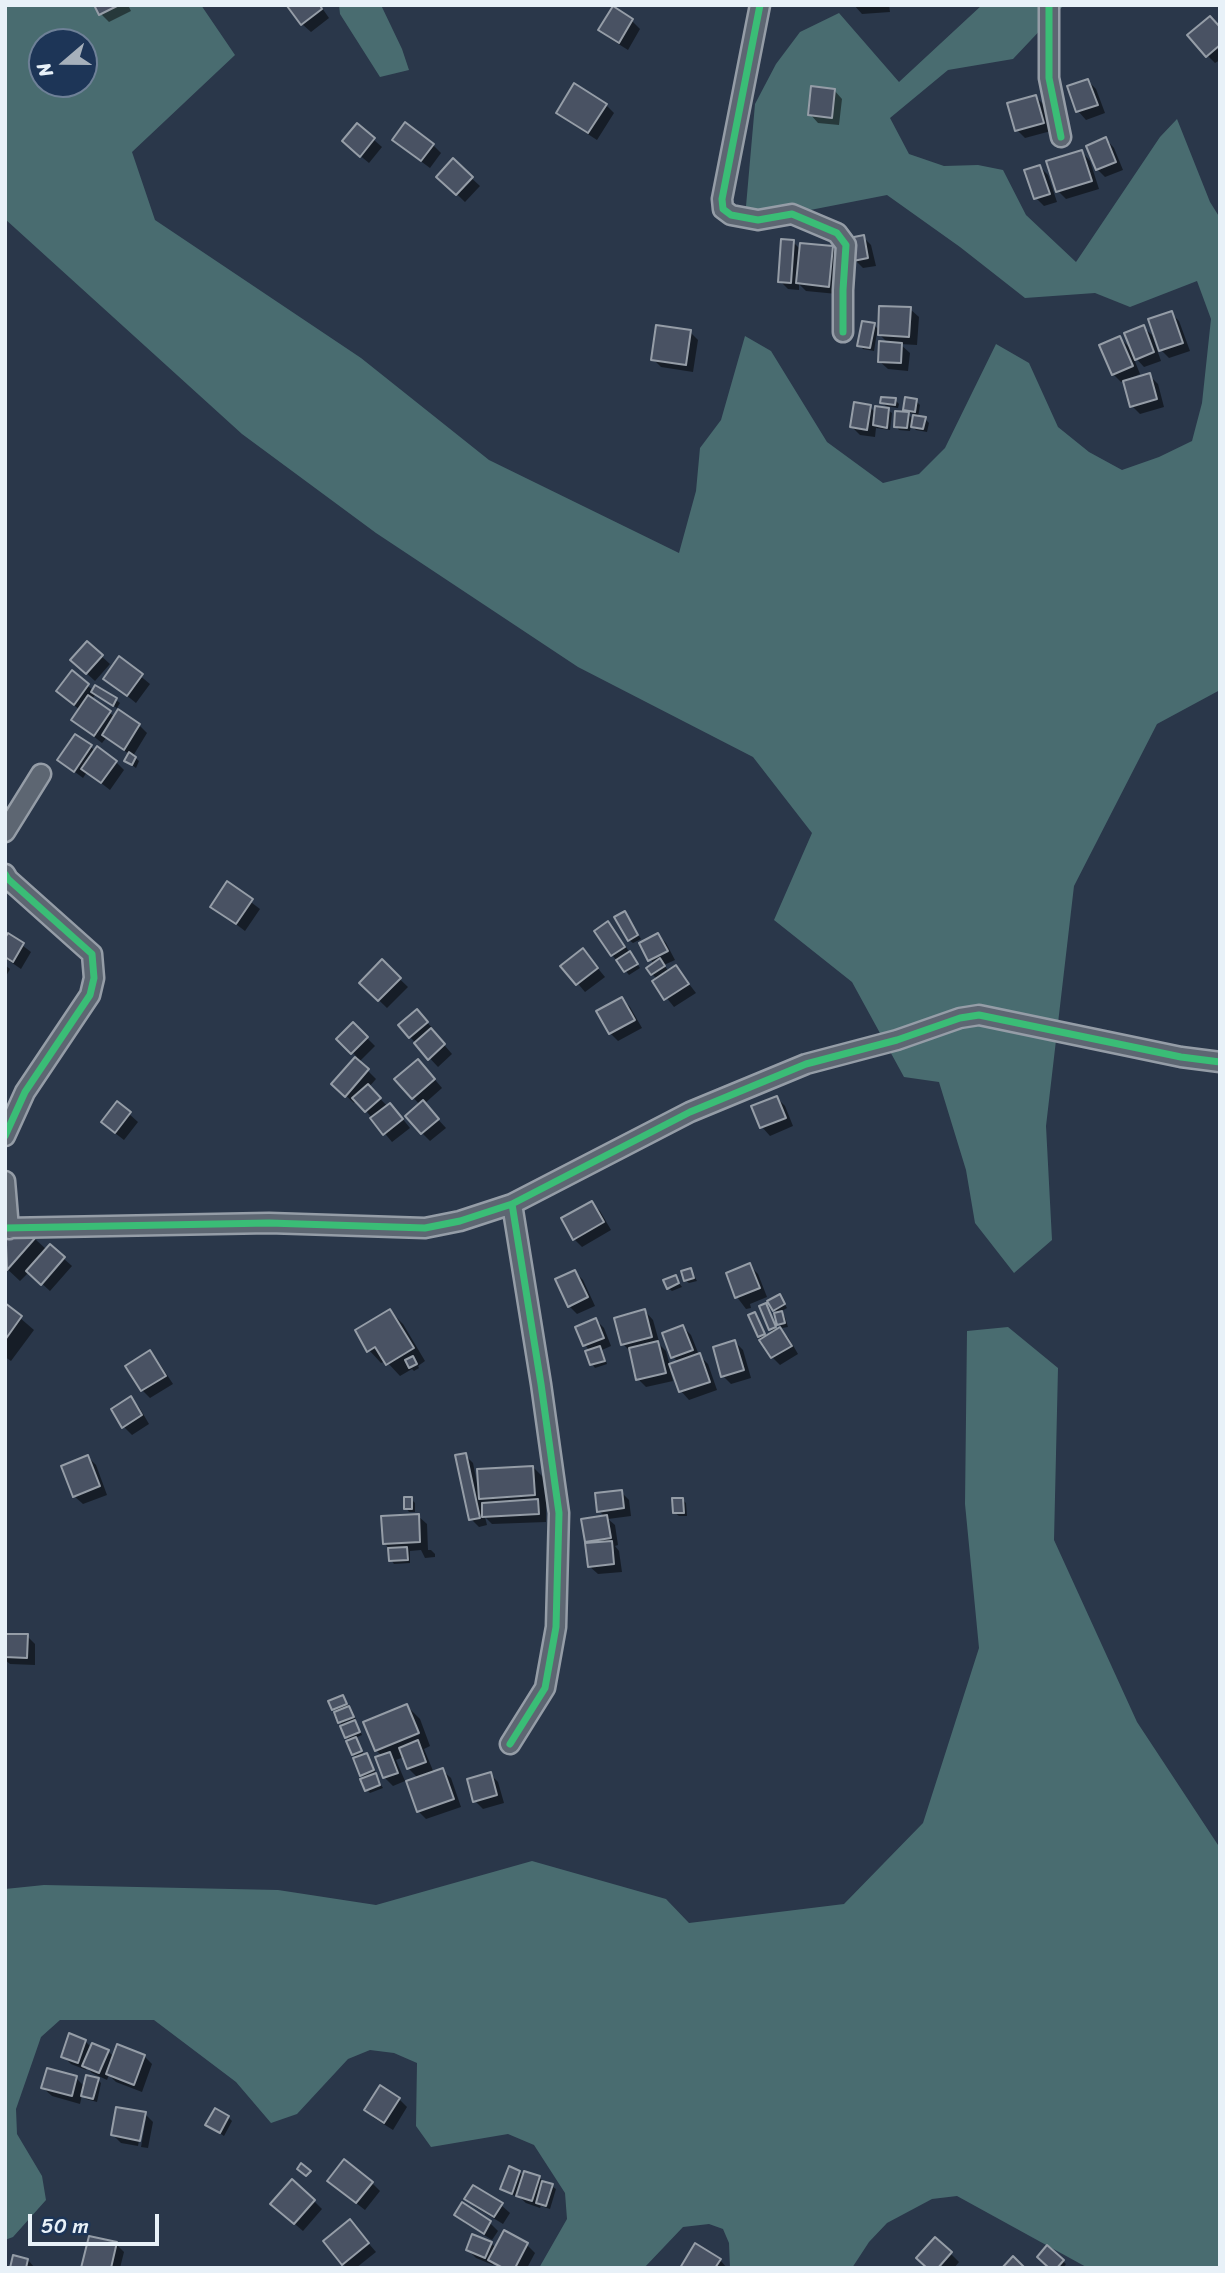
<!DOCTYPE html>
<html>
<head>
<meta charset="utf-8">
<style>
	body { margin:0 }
	#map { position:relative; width:1225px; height:2273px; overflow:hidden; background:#2a374a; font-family:Sriracha,sans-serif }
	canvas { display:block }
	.frame { position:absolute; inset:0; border:7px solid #e8f1f8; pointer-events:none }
	.north { position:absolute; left:28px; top:28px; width:70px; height:70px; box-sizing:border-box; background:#1d3557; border:2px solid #6e8097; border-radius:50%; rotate:250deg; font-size:19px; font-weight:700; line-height:28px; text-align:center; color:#e8f1f8 }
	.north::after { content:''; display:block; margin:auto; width:24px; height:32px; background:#a6b0bb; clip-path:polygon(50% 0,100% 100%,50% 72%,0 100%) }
	.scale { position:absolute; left:28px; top:2214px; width:131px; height:32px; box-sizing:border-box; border:4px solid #e8f1f8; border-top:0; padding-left:9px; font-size:21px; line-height:24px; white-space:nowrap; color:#e8f1f8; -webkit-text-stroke:5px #1d3557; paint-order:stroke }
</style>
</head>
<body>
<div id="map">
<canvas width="1225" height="2273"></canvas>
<div class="frame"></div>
<div class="north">N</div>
<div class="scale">50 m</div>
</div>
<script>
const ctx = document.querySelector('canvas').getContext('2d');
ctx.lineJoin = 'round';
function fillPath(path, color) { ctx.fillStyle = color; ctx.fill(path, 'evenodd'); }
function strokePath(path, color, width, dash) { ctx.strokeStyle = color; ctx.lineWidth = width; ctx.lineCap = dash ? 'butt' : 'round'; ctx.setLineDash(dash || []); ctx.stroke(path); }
fillPath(new Path2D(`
	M5,5H201L235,55L132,152L155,220L361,358L489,460L679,553L696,491L700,448L721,420L745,336L771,351L827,442L883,483L919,474L945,448L996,344L1029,363L1058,427L1089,452L1122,470L1159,457L1192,441L1202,403L1211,319L1197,281L1130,307L1095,293L1025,298L960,247L887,195L759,220L744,229L755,104L776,64L800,32L839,13L899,82L982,5H1064L1013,59L948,70L890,118L909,154L944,166L978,165L1003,170L1026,215L1076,262L1160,137L1177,119L1210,202L1220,218V690L1157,724L1074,886L1046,1126L1052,1240L1014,1273L975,1223L966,1170L939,1082L904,1077L852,982L774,920L812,833L753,757L578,667L376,533L242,434L5,219ZM42,42H84V84H42Z
	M339,5H381L402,49L409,70L380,77L340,14Z
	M1008,1327L1058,1368L1054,1540L1137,1722L1220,1848V2268H1088L957,2196L932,2199L887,2223L869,2242L852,2268H730L729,2243L723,2229L709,2224L683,2227L644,2268H539L567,2219L565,2193L534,2145L508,2134L431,2147L416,2126L417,2063L394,2053L370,2050L348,2059L297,2114L271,2123L236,2082L154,2020H60L41,2037L16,2109L17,2134L42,2176L46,2200L13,2237L5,2240V1889L44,1885L278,1890L376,1905L532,1861L666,1899L689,1923L844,1904L923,1823L979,1648L965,1504L967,1331Z`), '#496c70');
fillPath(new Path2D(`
	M96,5H128L131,11L109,22L101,14Z
	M320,5L329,18L311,32L302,24Z
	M854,5H889L890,12L862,14Z
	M613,9L632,21L640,29L628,50L609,38L600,30Z
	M1220,28V60L1215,63L1207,55Z
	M1088,81L1096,89L1105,113L1086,120L1078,111L1069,87Z
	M834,90L842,99L839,125L818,123L810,114Z
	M1036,97L1044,105L1051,131L1025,138L1017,130Z
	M606,105L614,113L597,140L566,120L558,112Z
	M357,125L382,147L369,163L352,149Z
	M1106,139L1114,148L1123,170L1105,177L1097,169Z
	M433,145L441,153L430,168L403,148Z
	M1082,152L1090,161L1099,189L1066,199L1058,191Z
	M453,161L480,186L465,202L438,176Z
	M1040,167L1048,175L1057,202L1044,206L1036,198Z
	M863,237L871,245L876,266L863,268L855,260Z
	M793,242L801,250L833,248L841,256L837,294L806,291L799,284V290L788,289L780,281Z
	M910,309L919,317L917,345L900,344L910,353L908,371L888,369L879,361L889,344L877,332L874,351L863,349L859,345L874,325L880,331Z
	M1171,313L1179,321L1190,351L1169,358L1161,350Z
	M1143,327L1152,335L1161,361L1144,367L1132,354L1140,374L1128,379L1129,381L1149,375L1158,384L1164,407L1140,414L1132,406L1125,380L1121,382L1113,374L1120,338L1133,351Z
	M690,332L698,340L693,372L661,367L653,359Z
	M895,400L899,404L898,408L886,406L882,403Z
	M916,401L920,405L918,417L925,419L929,423L927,432L916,430L911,425L910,431L899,430L896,426L908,414L914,420L915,414L908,413L905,409Z
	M870,407L876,413L888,410L892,413L890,430L876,428L875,437L860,435L852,427Z
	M87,643L110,664L95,681L72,660Z
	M120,659L150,684L136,703L105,678Z
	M72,673L94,691L116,700L120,703L117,708L96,694L92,699L115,717L139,725L147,733L133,756L139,761L136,768L126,761L130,755L107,737L102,743L73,720L80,710L66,699Z
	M91,747L96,752L116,762L124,770L110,790L87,772L83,778L59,760Z
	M227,884L260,909L245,931L212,906Z
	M625,913L641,939L633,943L629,940Z
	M608,924L616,932L640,968L629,975L612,955L596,931Z
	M5,932L31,952L21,969L5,958Z
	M658,935L666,943L675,960L664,965L669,972L676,967L696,993L674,1007L654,982L657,979L652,974L654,965L641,944Z
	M583,950L605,977L585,992L563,966Z
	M382,962L408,987L387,1008L361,983Z
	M5,965L10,969L5,978Z
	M622,999L630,1007L642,1028L618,1041L610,1033Z
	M424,1019L435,1031L433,1032L452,1054L438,1067L410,1037Z
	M353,1024L375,1046L359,1062L376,1079L369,1087L388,1107L390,1105L398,1113L410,1128L392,1142L357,1100L354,1103L333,1084L357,1057L339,1039Z
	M426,1069L442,1088L424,1104L446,1128L430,1141L422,1133L420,1105L397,1080Z
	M777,1098L785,1106L793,1126L770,1136L762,1127L754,1107Z
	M117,1103L138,1122L124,1140L111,1130Z
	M591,1203L600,1211L611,1230L582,1247L574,1239Z
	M10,1216L47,1250L63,1258L72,1266L50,1291L29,1272L20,1281L5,1267V1222Z
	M750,1266L758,1274L767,1297L750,1304L751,1308L746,1309L737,1297L728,1274Z
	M691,1270L697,1281L689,1283L685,1280Z
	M575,1272L583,1280L595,1306L577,1314L569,1306Z
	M675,1277L682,1287L672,1291L668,1288Z
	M780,1296L787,1308L780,1312L785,1317L788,1327L782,1328L779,1324V1314L774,1310Z
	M5,1305L34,1330L11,1361L5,1357Z
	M765,1305L769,1308L778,1331L780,1330L788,1337L798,1354L780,1365L772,1357L759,1336L754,1314L767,1337L774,1333L770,1329Z
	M390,1311L403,1324L425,1361L418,1366L419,1368L414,1371L412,1369L400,1376L386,1361L381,1363L369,1350Z
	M645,1311L653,1320L660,1345L666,1351L670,1366L679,1363L673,1357L664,1334L683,1327L691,1335L699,1355L708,1364L717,1390L689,1400L681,1391L673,1369L670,1370L673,1381L646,1387L638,1379L632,1353L623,1344Z
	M596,1320L604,1328L611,1346L602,1350L607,1364L595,1368L592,1364L590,1351L585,1345L577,1328Z
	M735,1342L743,1350L751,1378L731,1384L723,1376Z
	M150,1352L158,1361L173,1384L150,1398L142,1390Z
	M131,1399L139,1407L149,1424L132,1435L124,1427Z
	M465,1455L473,1463L477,1483L533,1467L546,1480V1522L492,1524L485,1517L487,1525L479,1527L471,1519Z
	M88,1457L96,1465L107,1495L83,1504L74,1496Z
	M621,1492L629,1500L631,1516L608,1519L615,1525L618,1545L615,1546L619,1551L622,1572L598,1574L589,1566L590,1544L586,1541L605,1517L599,1511Z
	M411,1499L415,1503V1512H409L406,1508Z
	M683,1500L686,1503L687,1516H679L675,1513Z
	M418,1516L427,1524L428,1550H431L435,1554V1557L425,1558L421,1550L410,1551V1563L394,1564L391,1560L390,1549L384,1543Z
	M5,1635L27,1636L35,1644V1665L10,1664L5,1660Z
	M342,1697L353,1712L356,1721H354L362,1735L355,1738L359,1743L364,1755H366L370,1758L376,1774L375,1775L383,1788L370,1793L367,1790L365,1779L361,1775L357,1758L353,1754L351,1741L346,1737L337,1713L334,1709Z
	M407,1706L420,1719L430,1746L424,1749L434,1773L442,1770L451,1778L461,1807L426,1819L418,1811V1778L408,1768L404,1757L396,1760L405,1781L393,1786L384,1777L382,1756L376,1750Z
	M490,1774L498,1782L504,1803L483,1809L475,1801Z
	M70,2036L86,2042L92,2048L108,2051L114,2057L144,2056L152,2064L142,2092L116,2082L109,2075L107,2080L92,2073L87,2068L86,2070L71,2064L63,2056Z
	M76,2078L85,2087L98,2080L101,2083L97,2102L86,2099L82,2095L80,2104L52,2096L43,2088Z
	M399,2099L407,2107L393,2130L374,2118L366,2110Z
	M145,2114L153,2122L148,2148L141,2147L146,2118H143L138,2146L121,2143L113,2135Z
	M228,2117L232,2121L224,2136L208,2125Z
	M519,2172L524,2176L539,2178L556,2189L550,2209L541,2206L540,2208L526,2203L516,2194L515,2196L502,2189Z
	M372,2183L380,2191L365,2210L338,2189Z
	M467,2199L501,2205L510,2213L503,2224L475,2207Z
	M314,2201L322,2209L303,2231L281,2212Z
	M462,2205L490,2223L498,2231L492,2240L465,2223L456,2215Z
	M357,2230L376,2252L356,2268H347L343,2264Z
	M505,2232L527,2245L535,2253L527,2268H499L494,2263L493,2265L476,2258L468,2250L491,2243L496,2248Z
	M936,2239L959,2262L954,2268H928Z
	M116,2244L124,2252L120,2268H83Z
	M1047,2248L1066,2264L1063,2268H1051Z
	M28,2260L35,2268H12Z
	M720,2260L727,2268H682Z`), '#0007');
const building = new Path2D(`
	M94,5H119L99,15Z
	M289,5H320L322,9L301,25L287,6Z
	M613,6L633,19L619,43L598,30Z
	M1210,16L1220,27V45L1206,57L1187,35Z
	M1088,79L1098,105L1076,112L1067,86Z
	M574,83L607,104L588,133L556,113Z
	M811,86L835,89L832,118L808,115Z
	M1036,95L1044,123L1015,131L1007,103Z
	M405,122L434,144L421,161L392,140Z
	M357,123L375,138L360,157L342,141Z
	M1106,137L1116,162L1096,170L1086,146Z
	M1082,150L1092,181L1056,192L1046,161Z
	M453,158L473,177L456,195L436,177Z
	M1040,165L1050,194L1034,199L1024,170Z
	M864,235L868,258L853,261L849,238Z
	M781,239L794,240L791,283L778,282Z
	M800,243L833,246L829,287L796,283Z
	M879,306L911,307L909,337L878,335Z
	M1172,311L1183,343L1159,351L1148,319Z
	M862,321L875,323L870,348L857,346Z
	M656,325L691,330L686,365L651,360Z
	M1144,325L1154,352L1135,360L1124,333Z
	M1120,336L1133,366L1112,375L1099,345Z
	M879,341L902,343L901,363L878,362Z
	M1150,373L1157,399L1130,407L1123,381Z
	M881,397L896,398L895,405L880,403Z
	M905,397L917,399L915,412L903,410Z
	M854,402L871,405L867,430L850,427Z
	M875,406L889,408L887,428L873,425Z
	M895,411L909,412L907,428L894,427Z
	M913,415L926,417L923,429L911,427Z
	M87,641L103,655L86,674L70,660Z
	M119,656L143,674L127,696L103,679Z
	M72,670L89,684L74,705L56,691Z
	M95,685L117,698L113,706L91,692Z
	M88,695L111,711L94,736L71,720Z
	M118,709L140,724L124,750L102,735Z
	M75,734L92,745L74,772L57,760Z
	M97,746L117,761L101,783L81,769Z
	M129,752L136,757L132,765L124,761Z
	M227,881L253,899L236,924L210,907Z
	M625,911L638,935L628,941L614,917Z
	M608,921L625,947L611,956L594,931Z
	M8,933L24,943L13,962L5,957V938Z
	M658,933L668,951L648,961L639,943Z
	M583,948L598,968L576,985L560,966Z
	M630,951L638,964L624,972L616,960Z
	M660,958L665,966L651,975L646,968Z
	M382,959L401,978L378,1001L359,983Z
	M676,965L689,984L664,1000L652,981Z
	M622,997L635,1020L609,1034L596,1011Z
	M417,1009L428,1022L409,1038L398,1025Z
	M353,1022L368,1037L351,1054L336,1039Z
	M431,1028L445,1044L428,1060L414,1043Z
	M355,1057L369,1069L345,1097L331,1084Z
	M418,1059L435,1079L412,1099L394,1079Z
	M368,1084L381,1098L365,1112L352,1098Z
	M777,1096L786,1118L760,1128L751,1106Z
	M423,1100L439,1119L421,1134L405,1116Z
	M117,1101L131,1112L115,1133L101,1122Z
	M390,1103L403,1119L383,1135L370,1118Z
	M592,1201L604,1222L573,1240L561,1218Z
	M10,1214L36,1237L7,1270L5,1219Z
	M50,1244L65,1257L41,1285L26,1271Z
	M750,1263L760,1288L735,1298L726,1273Z
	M691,1268L694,1278L684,1281L681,1271Z
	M575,1270L588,1297L568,1307L555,1279Z
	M676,1275L679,1283L667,1289L663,1280Z
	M780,1294L785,1304L773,1311L767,1301Z
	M5,1303L22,1316L5,1340Z
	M766,1303L776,1327L769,1330L759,1306Z
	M390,1309L414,1348L386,1365L375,1347L367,1352L355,1330Z
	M645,1309L652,1337L621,1345L614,1318Z
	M782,1311L785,1323L777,1325L774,1313Z
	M755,1312L765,1334L758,1337L748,1315Z
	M596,1318L604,1338L583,1346L575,1327Z
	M683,1325L693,1350L671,1358L662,1333Z
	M780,1327L792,1346L771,1358L759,1340Z
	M735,1340L744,1370L721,1377L713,1347Z
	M658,1341L666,1373L636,1380L629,1348Z
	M600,1346L605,1361L590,1365L585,1351Z
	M150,1350L166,1376L141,1391L125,1366Z
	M700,1353L710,1382L679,1392L669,1364Z
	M413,1356L417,1364L409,1368L405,1360Z
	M131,1396L142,1415L122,1428L111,1409Z
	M466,1453L480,1518L469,1520L455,1455Z
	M88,1455L100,1486L73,1497L61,1466Z
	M533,1466L535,1495L479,1499L477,1469Z
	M622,1490L624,1508L597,1512L595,1493Z
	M404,1497H412V1509H404Z
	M672,1498H683L684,1513H673Z
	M538,1499L539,1514L482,1517V1503Z
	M419,1514L420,1542L383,1544L381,1516Z
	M607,1515L611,1538L585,1542L581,1519Z
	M612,1541L614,1564L588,1567L585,1543Z
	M407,1547L408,1560L389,1561L388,1548Z
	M5,1634H28L27,1658L5,1657Z
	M343,1695L347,1704L332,1710L328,1701Z
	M407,1704L419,1733L375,1751L363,1722Z
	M349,1706L354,1717L338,1723L334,1712Z
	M355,1720L360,1732L345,1738L340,1726Z
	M356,1737L362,1751L352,1755L346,1741Z
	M418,1740L426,1762L407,1769L399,1748Z
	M390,1752L398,1773L383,1778L375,1757Z
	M367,1753L374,1770L360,1776L353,1758Z
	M443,1768L454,1799L417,1812L406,1781Z
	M491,1772L497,1795L473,1802L467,1779Z
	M376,1773L380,1785L365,1791L360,1779Z
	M69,2033L86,2040L78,2063L61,2057Z
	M92,2043L109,2050L99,2073L82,2066Z
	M117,2044L145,2055L134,2085L106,2074Z
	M47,2068L77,2076L72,2096L41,2088Z
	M86,2075L99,2078L93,2099L81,2096Z
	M380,2085L400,2098L384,2123L364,2110Z
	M116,2107L146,2112L140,2141L111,2135Z
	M215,2108L229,2116L220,2133L205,2125Z
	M344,2159L373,2182L356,2203L327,2181Z
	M301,2163L311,2171L306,2176L297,2169Z
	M509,2166L520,2171L512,2194L500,2189Z
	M524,2171L540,2176L532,2201L516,2196Z
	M292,2179L315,2200L294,2224L270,2204Z
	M542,2181L553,2184L546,2206L536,2203Z
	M473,2185L503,2203L494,2217L464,2199Z
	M462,2202L491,2221L484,2234L454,2215Z
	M350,2219L369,2243L342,2265L323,2241Z
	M504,2230L528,2243L515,2268H503L488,2260Z
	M472,2234L492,2242L485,2258L466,2250Z
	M89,2236L117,2242L111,2268H81Z
	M935,2237L952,2252L938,2268H927L916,2258Z
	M695,2243L721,2259L715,2268H680Z
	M1047,2245L1064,2260L1057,2268H1049L1037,2257Z
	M13,2255L28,2259L26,2268H10Z
	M1013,2256L1025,2268H1002Z`);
fillPath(building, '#495263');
strokePath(building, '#959da7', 2);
const minor = new Path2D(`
	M760,5L722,199L723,209L731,215L758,220L792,214L837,233L846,245L843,290V332
	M1049,5V78L1061,137
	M5,832L41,774
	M5,874L8,879L92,954L94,978L90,995L25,1092L5,1136
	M5,1181L9,1229
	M5,1228L269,1223L425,1228L460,1221L512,1204L690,1112L806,1064L897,1040L960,1018L979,1015L1181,1057L1220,1062
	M510,1744L545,1688L556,1627L559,1513L541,1384L512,1204`);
strokePath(minor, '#959da7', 23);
strokePath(minor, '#5d6672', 18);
strokePath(new Path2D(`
	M760,5L722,199L723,209L731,215L758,220L792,214L837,233L846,245L843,290V332
	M1049,5V78L1061,137
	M5,874L8,879L92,954L94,978L90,995L25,1092L5,1136
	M5,1228L269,1223L425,1228L460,1221L512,1204L690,1112L806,1064L897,1040L960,1018L979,1015L1181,1057L1220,1062
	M510,1744L545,1688L556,1627L559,1513L541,1384L512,1204`), '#3abd76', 7);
</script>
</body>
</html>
